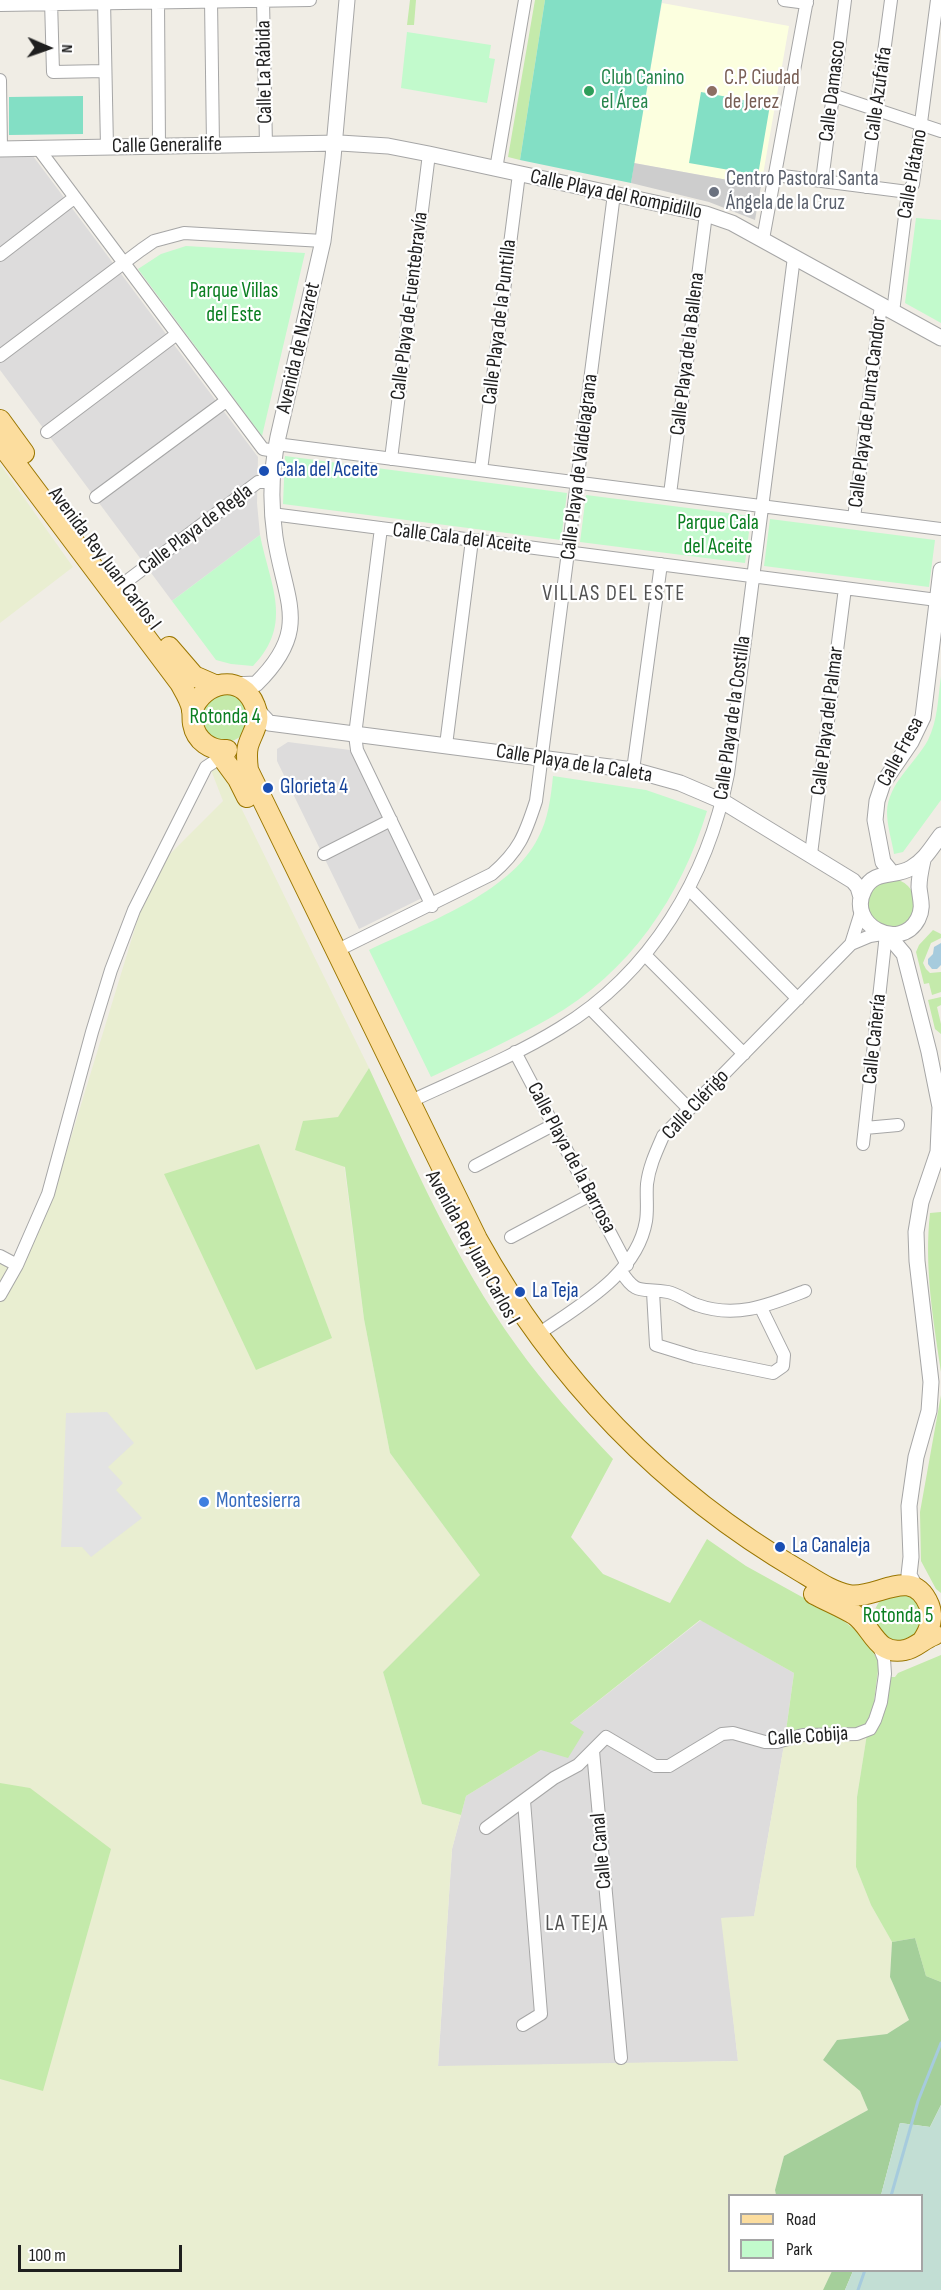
<!DOCTYPE html>
<html>
<head>
<meta charset="utf-8">
<style>
	body { margin:0 }
	#map { position:relative; width:941px; height:2290px; overflow:hidden; background:#f0ede5; font-family:"Sofia Sans Condensed",sans-serif }
	canvas { display:block }
	.legend { position:absolute; left:728px; top:2194px; width:195px; height:78px; box-sizing:border-box; background:#fff; border:2px solid #a5a5a5; margin:0; padding:8px 10px; list-style:none; font-size:18px; color:#1f1f1f }
	.legend li { display:flex; align-items:center; gap:12px; height:30px }
	.legend b { width:30px; border:2px solid #a5a5a5 }
	.north { position:absolute; left:18px; top:18px; width:60px; height:60px; -webkit-text-stroke:4px #fff; paint-order:stroke; rotate:92deg; font-size:16px; font-weight:700; line-height:24px; text-align:center; color:#1f1f1f }
	.north::after { content:''; display:block; margin:auto; width:21px; height:27px; background:#1f1f1f; clip-path:polygon(50% 0,100% 100%,50% 72%,0 100%) }
	.scale { position:absolute; left:18px; top:2245px; width:164px; height:27px; box-sizing:border-box; border:3px solid #1f1f1f; border-top:0; padding-left:8px; font-size:18px; line-height:21px; white-space:nowrap; color:#1f1f1f; -webkit-text-stroke:4px #fff; paint-order:stroke }
</style>
</head>
<body>
<div id="map">
<canvas width="941" height="2290"></canvas>
<ul class="legend">
<li><b style="height:8px;background:#fcdd9e"></b>Road</li>
<li><b style="height:16px;background:#c2facc"></b>Park</li>
</ul>
<div class="north">N</div>
<div class="scale">100 m</div>
</div>
<script>
const ctx = document.querySelector('canvas').getContext('2d');
ctx.lineJoin = 'round';
function fillPath(path, color) { ctx.fillStyle = color; ctx.fill(path, 'evenodd'); }
function strokePath(path, color, width, dash) { ctx.strokeStyle = color; ctx.lineWidth = width; ctx.lineCap = dash ? 'butt' : 'round'; ctx.setLineDash(dash || []); ctx.stroke(path); }
function write(font, color, halo, rows, align = 'center') {
  ctx.font = font + ' "Sofia Sans Condensed",sans-serif'; ctx.lineWidth = 4.5; ctx.setLineDash([]); ctx.textBaseline = 'middle'; ctx.strokeStyle = halo; ctx.fillStyle = color; for (const [text, x, y, turn = 0] of rows) {
    ctx.save(); ctx.translate(x, y); ctx.rotate((+turn || 0) * Math.PI / 180); ctx.textAlign = isNaN(turn) ? turn : align; if (halo) ctx.strokeText(text, 0, 0); ctx.fillText(text, 0, 0); ctx.restore();
  }
}
fillPath(new Path2D(`
	M33,156L258,457L257,503L260,535L172,601L0,370V157Z
	M288,742L350,750L422,898L359,929L277,761V749Z
	M701,1620L794,1673L784,1745L754,1917L722,1918L738,2061L438,2067L452,1849L466,1796L541,1750L569,1724Z`), '#dddcdc');
fillPath(new Path2D(`
	M662,3L789,26L761,186L634,163Z`), '#fcffdf');
fillPath(new Path2D(`
	M634,163L761,186L755,220L709,202L631,183Z`), '#cdcdcd');
fillPath(new Path2D(`
	M0,464L73,567L0,623Z
	M209,765L223,771L369,1068L338,1118L364,1319L390,1453L480,1575L383,1672L422,1804L461,1815L452,1849L438,2066L738,2061L721,1918L754,1916L784,1745L814,1738L867,1734L857,1797L856,1867L871,1905L892,1942L890,1977L909,2020L887,2034L837,2040L823,2060L860,2091L868,2110L784,2156L775,2190L776,2195L730,2196V2270L832,2271L823,2290H0V1254L16,1264L58,1180L139,915L169,855L223,801Z`), '#e9eed1');
fillPath(new Path2D(`
	M410,0H416L414,25H407Z
	M535,0H545L520,160L508,157Z
	M201 718a24 24 0 1 1 48 0a24 24 0 1 1-48 0Z
	M867 903a24 24 0 1 1 48 0a24 24 0 1 1-48 0Z
	M933,930L941,934V938L931,943L923,963L926,969L930,973L941,972V992L932,995L929,983L924,984L916,952L919,945Z
	M941,997V1005L937,1007L941,1024V1034L935,1029L928,1000Z
	M369,1068C413,1163 455,1260 516,1345C545,1386 579,1423 613,1459L571,1537L603,1574L670,1603L707,1539L746,1566L840,1618L854,1629L873,1651L879,1663L872,1717L870,1722L859,1729L785,1738L794,1673L700,1620L570,1723L584,1732L568,1758L541,1750L466,1796L461,1815L422,1804L383,1672L480,1575L390,1453L364,1319L345,1167L295,1150L303,1121L338,1117Z
	M259,1144L332,1338L256,1370L164,1174Z
	M941,1212V1372C933,1319 924,1266 930,1213Z
	M941,1395V1593L936,1589L921,1561L920,1512Z
	M874 1617a24 24 0 1 1 48 0a24 24 0 1 1-48 0Z
	M941,1655V1982L926,1976L915,1938L892,1942L871,1905L856,1867L857,1797L867,1734C887,1729 887,1695 890,1677H895L898,1673Z
	M0,1783L30,1788L111,1849L43,2091L0,2079Z`), '#c4eaab');
fillPath(new Path2D(`
	M915,1938L926,1976L941,1982V2105L930,2127L900,2123L881,2195H776L775,2190L784,2156L868,2110L860,2091L823,2060L837,2040L887,2034L909,2020L890,1977L892,1942Z
	M832,2271H853L845,2290H823Z`), '#a4cf9a');
fillPath(new Path2D(`
	M941,2105V2290H845L853,2271L922,2270V2196L881,2195L900,2123L930,2127Z`), '#c2ded4');
fillPath(new Path2D(`
	M407,32L491,45L489,58L495,59L487,103L401,88Z
	M916,218L941,220V323L905,303Z
	M186,246L305,253L262,436L138,269L161,254Z
	M285,456L567,493L561,540L283,504Z
	M586,495L751,516L745,563L580,542Z
	M770,519L935,540L929,587L764,566Z
	M260,535C270,585 294,624 253,666L231,664L216,660L172,601Z
	M941,676V800L903,852L894,854C892,841 887,826 887,812C888,783 915,764 928,740C938,720 938,697 941,676Z
	M553,776L646,790L707,811C681,897 629,973 550,1018C512,1040 471,1058 431,1077L369,950C423,924 510,894 538,838C548,820 551,797 553,776Z`), '#c2facc');
fillPath(new Path2D(`
	M545,0H662L631,183L520,160Z
	M701,92L770,105L758,175L689,163Z
	M83,96V134L9,135V97Z`), '#83dfc5');
fillPath(new Path2D(`
	M107,1412L134,1443L108,1467L123,1483L116,1490L142,1518L91,1557L82,1547H61L66,1413Z`), '#e3e3e3');
fillPath(new Path2D(`
	M941,943V965L937,969H932L928,964V959L933,954L934,947Z`), '#a6cbdd');
strokePath(new Path2D(`
	M891,2196L918,2101L941,2043
	M858,2290L865,2270`), '#a6cbdd', 3);
const minor = new Path2D(`
	M51,0L53,72L105,71
	M104,0L107,147
	M158,0L159,146
	M211,0L213,145
	M263,0L266,145
	M784,0L807,3
	M0,5L310,0
	M0,80L1,149
	M832,95L941,131
	M38,148L263,449L275,451
	M496,169L525,0
	M775,175L908,192
	M822,181L845,0
	M866,187L891,0
	M763,239L807,0
	M0,255L74,198
	M893,312L908,192L913,184L937,0
	M0,356L141,250L154,241L184,233L323,241
	M47,432L177,334
	M276,444L941,529
	M391,459L429,154
	M481,470L519,174
	M670,494L706,214
	M96,497L226,401
	M272,514L937,600
	M854,518L881,305
	M381,528L355,735L357,750L432,906
	M123,584L258,482H272
	M446,745L472,540
	M633,770L661,564
	M324,854L391,820
	M811,854L845,588
	M689,889L798,999
	M851,944L861,912
	M336,951L492,874C519,851 525,835 536,801L614,194
	M645,955L744,1054
	M590,1008L689,1109
	M515,1052L627,1265
	M409,1102C460,1078 513,1057 560,1028C651,973 708,877 728,774L794,257
	M865,1128L898,1125
	M863,1144L886,934
	M475,1166L553,1125
	M511,1237L590,1195
	M0,1256L17,1265
	M621,1271C637,1297 642,1287 668,1292C678,1294 688,1302 697,1305C736,1319 769,1305 805,1291
	M653,1292L656,1345L695,1357L773,1373L783,1366L784,1355L761,1308
	M0,1295L17,1265L48,1194L92,1032L111,970L134,910L206,767L226,754
	M537,1335C578,1306 637,1275 646,1221C648,1209 646,1196 647,1184C649,1167 656,1152 663,1136L851,944L870,936L882,934
	M593,1751L621,2058
	M486,1828L554,1778L578,1765L606,1737L655,1766H669L722,1734L733,1733L765,1742H777L803,1735L857,1734L870,1729L875,1720L881,1702L885,1674L884,1659L878,1645
	M523,2025L541,2014L524,1801`);
const tertiary = new Path2D(`
	M0,149L340,143L388,146L429,154L706,214L732,223L941,338
	M233,685L256,684C312,629 285,602 275,537C270,503 271,470 278,437L323,241L333,158L347,0
	M257,710L269,723L633,770L680,783L722,801L853,881L858,887L861,897
	M923,860C921,869 919,878 919,887C920,899 924,907 918,919C900,953 846,925 864,890C874,869 894,878 911,868C925,860 932,847 941,835
	M892,873L883,862L875,820L877,801L883,783L911,742L923,717L941,570
	M887,934L904,954L929,1052L940,1107L938,1152L921,1202L916,1232L917,1261L931,1382L929,1411L916,1457L909,1506L911,1557L909,1575L917,1590`);
const primary = new Path2D(`
	M0,420L24,453
	M0,443L180,683C185,692 190,699 192,709C193,714 192,719 193,724C196,741 211,751 227,750
	M169,647L194,676L217,686
	M192,711C203,681 242,672 255,706C262,722 252,732 248,746C246,754 247,762 248,770L477,1239C554,1378 663,1491 800,1571C815,1580 832,1592 849,1595C877,1600 912,1564 929,1605C934,1618 930,1629 923,1640
	M216,749L238,779L247,797
	M814,1594C827,1601 842,1607 855,1615C873,1628 876,1656 905,1650C916,1648 923,1639 934,1635`);
strokePath(minor, '#a6a6a6', 14);
strokePath(tertiary, '#a6a6a6', 17);
strokePath(primary, '#9a7600', 22);
strokePath(minor, '#fff', 12);
strokePath(tertiary, '#fff', 15);
strokePath(primary, '#fcdd9e', 20);
for (const [x, y, r, color] of [
	[589,91,6,"#2e9e5b"],
	[712,91,6,"#8d6e63"],
	[714,192,6,"#6b7280"],
	[264,471,6,"#1a4fb4"],
	[268,788,6,"#1a4fb4"],
	[520,1292,6,"#1a4fb4"],
	[204,1502,6,"#3f7fe0"],
	[780,1547,6,"#1a4fb4"]
]) { const dot = new Path2D(); dot.arc(x, y, r, 0, 2 * Math.PI); ctx.fillStyle = color; ctx.fill(dot); strokePath(dot, '#fff', 2); }
write('21px', '#1f1f1f', '#fff', [
	["Calle La Rábida",265,72,-91],
	["Calle Damasco",833,91,-83],
	["Calle Azufaifa",879,94,-82],
	["Calle Generalife",167,146,-1],
	["Calle Plátano",913,174,-80],
	["Calle Playa del Rompidillo",616,195,12],
	["Calle Playa de Fuentebravía",410,306,-83],
	["Calle Playa de la Puntilla",500,322,-83],
	["Avenida de Nazaret",299,348,-77],
	["Calle Playa de la Ballena",688,354,-83],
	["Calle Playa de Punta Candor",868,412,-83],
	["Calle Playa de Valdelagrana",580,467,-83],
	["Calle Playa de Regla",196,530,-37],
	["Calle Cala del Aceite",462,539,7],
	["Avenida Rey Juan Carlos I",104,559,53],
	["Calle Playa de la Costilla",733,718,-82],
	["Calle Playa del Palmar",828,721,-83],
	["Calle Fresa",901,752,-62],
	["Calle Playa de la Caleta",574,764,9],
	["Calle Cañería",875,1039,-84],
	["Calle Clérigo",696,1105,-47],
	["Calle Playa de la Barrosa",571,1158,62],
	["Avenida Rey Juan Carlos I",472,1248,61],
	["Calle Cobija",808,1737,-4],
	["Calle Canal",602,1851,-95]
]);
write('21px', '#27864d', '#fff', [
	["Club Canino",601,79],
	["el Área",601,103]
], 'left');
write('21px', '#785e54', '#fff', [
	["C.P. Ciudad",724,79],
	["de Jerez",724,103]
], 'left');
write('21px', '#5b616d', '#fff', [
	["Centro Pastoral Santa",726,180],
	["Ángela de la Cruz",726,204]
], 'left');
write('21px', '#0b7f21', '#fff', [
	["Parque Villas",234,292],
	["del Este",234,316],
	["Parque Cala",718,524],
	["del Aceite",718,548],
	["Rotonda 4",225,718],
	["Rotonda 5",898,1617]
]);
write('21px', '#164399', '#fff', [
	["Cala del Aceite",276,471],
	["Glorieta 4",280,788],
	["La Teja",532,1292],
	["La Canaleja",792,1547]
], 'left');
write('21px', '#366cbe', '#fff', [
	["Montesierra",216,1502]
], 'left');
ctx.letterSpacing = '1.5px';
write('22px', '#525252', '#fff', [
	["VILLAS DEL ESTE",614,594],
	["LA TEJA",577,1924]
]);
ctx.letterSpacing = '0px';
</script>
</body>
</html>
